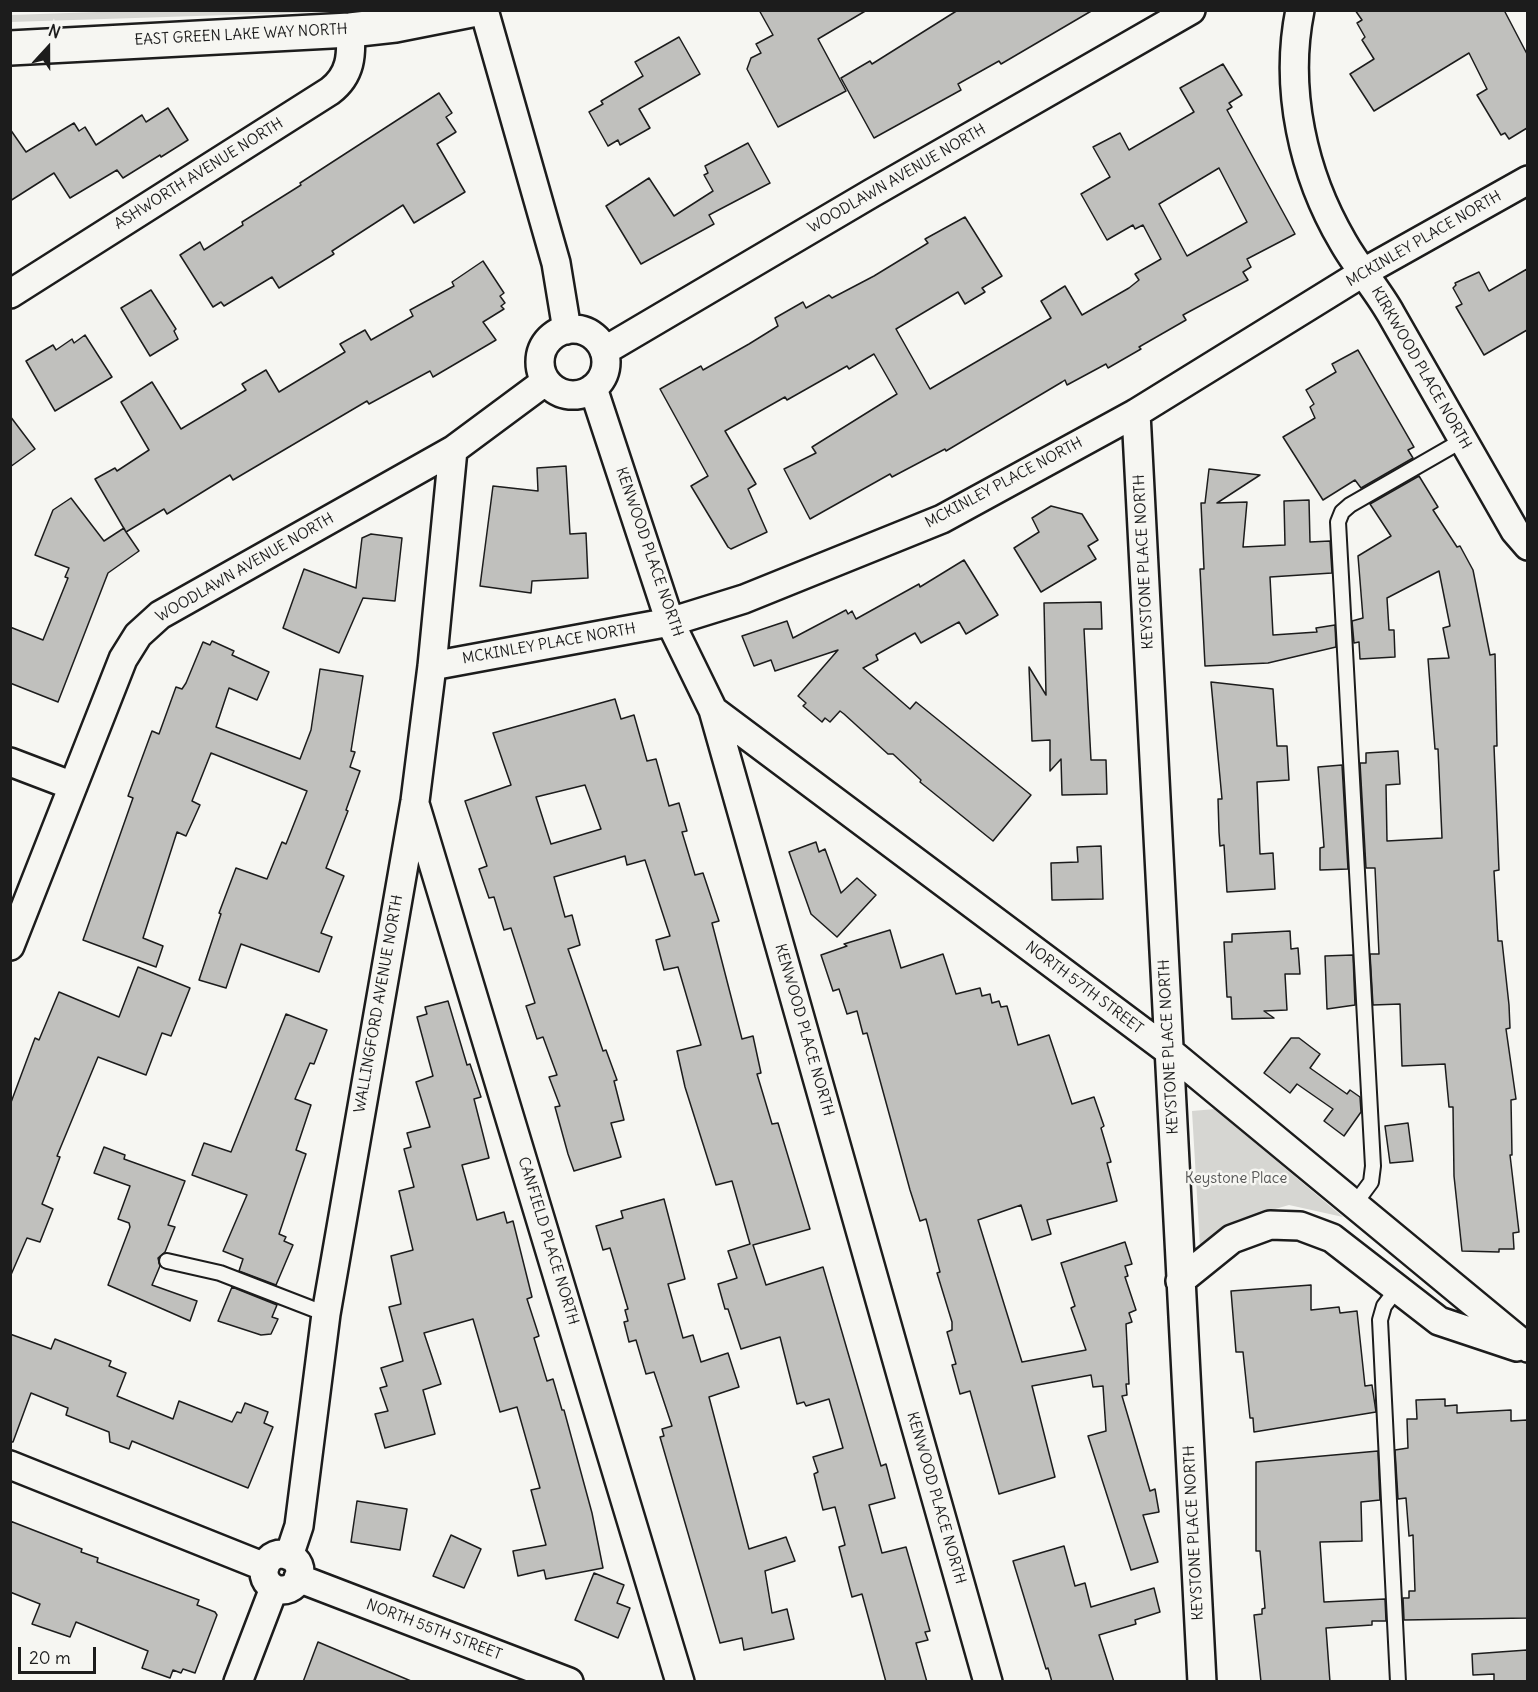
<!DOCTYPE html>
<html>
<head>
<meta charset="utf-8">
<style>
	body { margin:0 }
	#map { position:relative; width:1538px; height:1692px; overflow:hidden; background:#f6f6f2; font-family:Delius,sans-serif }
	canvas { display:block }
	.frame { position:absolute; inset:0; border:12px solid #1c1c1c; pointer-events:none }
	.north { position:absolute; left:18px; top:18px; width:60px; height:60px; -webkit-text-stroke:4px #f6f6f2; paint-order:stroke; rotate:21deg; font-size:16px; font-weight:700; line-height:24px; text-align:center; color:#1c1c1c }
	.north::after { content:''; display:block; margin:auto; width:21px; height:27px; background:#1c1c1c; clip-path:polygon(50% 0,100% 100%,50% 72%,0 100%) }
	.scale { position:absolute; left:18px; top:1647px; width:78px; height:27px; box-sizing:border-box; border:3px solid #1c1c1c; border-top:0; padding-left:8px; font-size:18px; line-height:21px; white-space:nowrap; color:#1c1c1c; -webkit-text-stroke:4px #f6f6f2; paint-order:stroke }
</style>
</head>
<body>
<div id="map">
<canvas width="1538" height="1692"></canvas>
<div class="frame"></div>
<div class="north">N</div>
<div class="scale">20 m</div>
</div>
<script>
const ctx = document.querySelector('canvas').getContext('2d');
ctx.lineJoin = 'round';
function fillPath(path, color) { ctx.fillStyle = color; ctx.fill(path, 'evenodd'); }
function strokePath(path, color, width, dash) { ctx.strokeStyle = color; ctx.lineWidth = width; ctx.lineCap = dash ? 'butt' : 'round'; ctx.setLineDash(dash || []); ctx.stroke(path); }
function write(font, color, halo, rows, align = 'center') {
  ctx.font = font + ' Delius,sans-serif'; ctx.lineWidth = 5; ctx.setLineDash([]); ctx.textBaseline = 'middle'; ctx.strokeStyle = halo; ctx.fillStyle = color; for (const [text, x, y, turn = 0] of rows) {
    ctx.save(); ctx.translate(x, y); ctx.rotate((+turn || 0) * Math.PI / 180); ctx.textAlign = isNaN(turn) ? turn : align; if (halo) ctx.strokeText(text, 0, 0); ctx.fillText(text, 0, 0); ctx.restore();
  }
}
fillPath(new Path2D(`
	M102,11L352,10V11L11,22V15L126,11Z
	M1215,1109L1343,1217L1289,1205L1237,1220L1200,1247L1192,1111Z`), '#d6d6d2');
const building = new Path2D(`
	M759,10H867L818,39L846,91L778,127L747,69L751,58L761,53L756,44L773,35Z
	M958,10H1093L1001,64L999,61L958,84L961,90L874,138L841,78L870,61L872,64Z
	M1355,10H1504L1527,54V128L1509,139L1505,133L1501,135L1477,95L1487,89L1469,53L1374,111L1350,74L1374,59L1362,40L1365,37L1357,23L1362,20Z
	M679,37L700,74L639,109L650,128L620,145L618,140L608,146L589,112L603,104L601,101L643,76L635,62Z
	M1223,64L1242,95L1229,103L1232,107L1227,110L1295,234L1247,259L1251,267L1243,272L1248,280L1183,315L1186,320L1139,347L1141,349L1108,368L1106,364L1067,385L1065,380L1062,382L946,451L945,449L892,477L890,474L810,519L784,469L816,453L812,447L897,394L874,354L849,369L847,366L787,400L785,397L725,431L756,484L748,489L767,532L731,549L728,547L691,486L708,476L660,389L701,366L703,370L749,344L778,326L775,318L803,302L806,308L829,295L832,298L874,276L928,243L925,239L965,217L1002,276L982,288L985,292L965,304L958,292L896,329L930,389L1051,318L1041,301L1065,286L1082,315L1129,288L1139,280L1135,274L1161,259L1143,225L1135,229L1133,225L1107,240L1081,194L1110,177L1093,147L1120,133L1129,150L1194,112L1180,88ZM1219,168L1247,222L1187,256L1159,204Z
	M439,93L452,113L446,117L456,132L437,144L465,192L414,223L403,205L332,251L334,254L279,288L272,277L224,306L221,302L213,307L180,255L200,242L204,250L243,225L242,222L301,185L300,183Z
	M168,108L188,140L161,157L160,155L123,178L117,170L70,198L54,173L10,201V129L26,152L74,123L79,131L85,127L96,145L142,115L146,122Z
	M748,143L770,183L709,215L714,224L641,264L606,206L649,178L674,216L713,191L704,175L708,173L705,166Z
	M483,261L504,293L500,296L505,303L501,306L504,309L483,322L496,340L433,377L430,371L369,404L367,401L233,480L230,475L167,514L164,509L126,532L139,551L108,573L58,702L10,683V627L43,640L68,578L65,577L69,568L35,555L53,510L71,498L104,541L124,528L126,532L95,479L115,468L117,471L149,450L121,402L152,382L181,429L246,390L242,384L266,370L279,392L345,352L340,344L365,330L371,340L413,316L410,310L454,286L452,282Z
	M1527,269V330L1484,355L1456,307L1462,304L1453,288L1456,285L1455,283L1479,272L1489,291Z
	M151,290L176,329L174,331L178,339L150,356L121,308Z
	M85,335L112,377L55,411L26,361L53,345L56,350L72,339L74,343Z
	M1358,350L1414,447L1408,450L1413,458L1361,488L1355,480L1323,500L1283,437L1315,418L1310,407L1314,404L1306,390L1336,372L1332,364Z
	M10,416L35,449L10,467Z
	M566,466L570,534L586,533L588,578L532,581L531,593L480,586L493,486L538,491L537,468Z
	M1209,469L1260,475L1217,503L1247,502L1243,547L1285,545L1284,501L1309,500L1310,542L1330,541L1332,573L1270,577L1273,635L1317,632L1316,628L1335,625L1336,647L1268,663L1205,666L1200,569H1204L1201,503H1205Z
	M1419,476L1438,507L1433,510L1457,547L1460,546L1473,570L1490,655L1495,654L1497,746H1494L1499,870L1494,871L1498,941H1502L1509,1005L1510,1028L1506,1029L1516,1099L1511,1100L1512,1155H1510L1519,1232L1513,1233L1514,1249H1499V1252L1462,1251L1454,1176L1453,1107H1449L1445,1064L1402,1066L1400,1004L1373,1005L1370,954H1379L1375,868H1366L1360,763H1366V753L1398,751L1400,784L1386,785L1387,841L1442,838L1438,749H1435L1428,659L1449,658L1443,628L1450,626L1439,571L1387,598L1389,630H1394L1395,657L1360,659L1359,642L1354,643L1352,621L1363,618L1358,556L1391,536L1370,504Z
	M1051,506L1082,514L1098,540L1088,546L1096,559L1041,592L1014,548L1039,532L1032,518Z
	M371,534L402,538L395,601L363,598L339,653L283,628L304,569L356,588L362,538Z
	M964,560L998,615L966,634L959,622L921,643L915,633L876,655L878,660L863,668L910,709L916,702L1031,795L993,841L920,782L921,780L893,754H888L844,714L840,711L830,722L825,718L822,722L803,706L806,703L798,696L838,650L775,671L771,660L754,666L742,636L787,621L793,638L846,610L848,614L852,611L856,619L919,584L920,587Z
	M1101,602L1102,629H1084L1091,760H1106L1107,794L1062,795L1061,759L1050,771V740L1032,741L1029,667L1046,695L1044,603Z
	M212,641L234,651L232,655L269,672L257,700L229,688L216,727L300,759L311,730L320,669L363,676L351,751L355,752L350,767L360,771L346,810L348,811L326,868L344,876L321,933L332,937L319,972L241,944L226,988L199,980L221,914L219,913L236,868L267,879L282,842L286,844L307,791L211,753L192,801L200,805L186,836L177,832L143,938L163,946L156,967L83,940L133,798L128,796L152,731L159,734L176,687L182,689L186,683L203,642L210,645Z
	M1211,682L1273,689L1277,746H1287L1289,780L1257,782L1260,854L1273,853L1275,889L1227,892L1224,845L1220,846L1219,832L1218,799H1222Z
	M615,699L621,719L634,715L647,761L656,759L669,806L679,803L687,831L682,832L695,875L703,873L719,921L712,923L742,1039L753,1036L761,1073L757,1074L772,1124L778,1123L810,1229L753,1245L766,1285L823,1267L881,1466L886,1464L895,1498L869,1505L882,1553L906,1547L930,1631L925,1632L928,1640L916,1643L927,1682H886L862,1594L852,1597L839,1547L845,1545L835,1507L823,1510L814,1474L818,1472L813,1457L843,1448L829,1399L806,1406L804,1402L797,1404L780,1337L741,1349L728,1309H725L718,1284L737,1278L728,1251L750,1244L732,1181L716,1185L685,1087L677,1051L701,1045L678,967L664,970L656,940L670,936L645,860L627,865L625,856L554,877L565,917L572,915L580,945L568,949L603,1051L606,1050L617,1080L614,1081L624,1120L611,1123L621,1157L574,1171L568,1154L555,1107L560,1106L549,1077L557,1075L543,1037L537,1039L526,1006L535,1003L511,928L504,930L494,897L489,898L479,869L487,866L465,801L511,785L493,733ZM585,785L601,829L551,844L536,797Z
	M1342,765L1348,869L1320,870V848L1324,847L1318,767Z
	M816,842L819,852L825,849L841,893L857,878L876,895L837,937L811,914L789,852Z
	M1101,846L1103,899L1052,900L1051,863L1078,862L1077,847Z
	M890,930L901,968L943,954L956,994L980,988L982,996L990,994L992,1003L999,1001L1001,1007L1007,1006L1018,1045L1049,1035L1072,1104L1094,1097L1104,1126L1101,1128L1111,1162L1107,1163L1117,1201L1047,1220L1051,1234L1032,1240L1021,1205L978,1220L1022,1362L1086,1350L1071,1308L1075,1306L1061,1263L1125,1242L1132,1264L1125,1266L1128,1276L1125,1277L1136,1310L1129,1313L1132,1322L1126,1324L1129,1384H1126L1127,1395L1122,1396L1150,1491L1155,1489L1159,1512L1143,1515L1158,1562L1131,1570L1088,1436L1106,1431L1103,1386L1093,1387L1091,1375L1032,1386L1055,1477L999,1494L970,1391L960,1394L952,1365L956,1364L947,1332L952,1330V1322L937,1273L940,1272L926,1219L920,1221L910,1190L867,1033L863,1034L857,1011L847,1014L839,989L833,991L821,955L847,946L844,944Z
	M1290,931L1291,949L1298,948L1300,974H1285L1287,1010L1264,1011L1274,1018L1232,1019L1231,997H1227L1224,942H1232V934Z
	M1353,955L1355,1005L1327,1009L1325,956Z
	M138,967L190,988L171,1036L162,1033L146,1075L98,1057L57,1156L60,1157L42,1204L53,1209L40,1242L27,1238L10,1277V1105L35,1038L39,1040L59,992L119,1017Z
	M448,1001L467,1065L470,1064L481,1097L474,1099L489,1158L462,1165L477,1220L504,1212L507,1223L513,1221L532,1297L527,1299L539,1336L534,1338L547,1381L553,1379L562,1410H564L592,1513L603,1568L546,1579L544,1570L518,1576L513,1551L546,1545L531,1490L540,1488L517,1407L500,1412L473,1319L424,1333L441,1384L423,1390L435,1434L385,1448L375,1414L388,1411L380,1388L387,1386L381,1368L403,1361L389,1307L401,1304L391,1256L413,1250L399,1191L414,1187L404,1149L411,1147L407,1133L430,1127L416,1082L433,1076L417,1017L427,1014L425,1007Z
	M286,1014L327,1030L314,1064L310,1063L295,1099L311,1105L296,1150L306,1154L279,1234L286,1237L284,1241L293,1245L276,1285L239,1271L243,1259L223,1251L247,1195L192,1175L204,1143L231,1152Z
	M1291,1038H1299L1320,1054L1310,1068L1347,1094L1350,1090L1360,1097L1361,1112L1344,1136L1324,1121L1333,1109L1297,1084L1290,1093L1264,1073Z
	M1408,1123L1413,1161L1390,1163L1385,1126Z
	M104,1147L125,1155L124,1159L185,1181L168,1225L175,1227L165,1252L158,1258L160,1266L152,1285L197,1301L190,1321L108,1285L130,1227L129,1223L118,1219L130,1186L94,1173Z
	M664,1199L685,1279L668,1284L683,1338L693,1335L701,1362L728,1353L739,1387L709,1397L749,1549L786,1537L795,1561L765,1571L772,1613L787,1609L794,1639L744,1650L742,1638L720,1643L660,1437L664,1436L662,1429L672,1426L654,1372L646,1374L636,1340L629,1342L624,1322L628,1321L625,1310L628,1309L610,1248L603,1250L596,1226L623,1218L621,1211Z
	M1311,1285V1310L1339,1307L1340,1313L1357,1311L1365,1386L1372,1385L1376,1412L1254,1432L1253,1418H1250L1243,1352H1236L1231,1291Z
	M232,1287L277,1305L272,1317L278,1319L271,1334L261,1335L218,1321Z
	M10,1334L51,1349L55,1339L111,1361L109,1366L126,1373L117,1396L173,1419L179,1401L232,1422L237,1412L241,1413L245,1403L268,1412L264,1423L273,1427L248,1488L132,1441L129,1449L110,1442L109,1432L66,1415L68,1408L31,1393L13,1442H10Z
	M1445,1399V1406L1457,1405V1413L1511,1410V1421L1527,1420V1618L1404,1620L1403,1598H1409V1591H1415L1413,1535L1409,1536L1406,1498L1398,1499L1395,1450L1408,1448L1407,1419H1417L1416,1400Z
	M1378,1451L1380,1500L1361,1502L1362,1541L1320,1542L1324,1602L1385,1599L1386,1621H1372V1625L1326,1628L1330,1682H1261L1254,1615L1262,1614V1609L1265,1608L1260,1551H1256V1462Z
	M357,1501L407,1509L400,1550L351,1542Z
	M10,1521L82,1549L81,1552L98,1558L97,1562L199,1600L197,1605L215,1612L217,1615L195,1673L183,1669L181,1673L173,1670L170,1678L142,1668L148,1651L76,1622L70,1637L32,1624L40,1604L10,1592Z
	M451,1535L481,1549L464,1588L433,1576Z
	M1064,1546L1075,1586L1085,1583L1091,1607L1154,1588L1160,1612L1135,1620L1136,1624L1099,1635L1114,1682H1052L1048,1668L1046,1669L1013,1561Z
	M594,1573L624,1585L617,1603L630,1608L618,1638L575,1620Z
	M318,1642L411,1681V1682H303Z
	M1527,1650V1682H1494V1674L1473,1675L1472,1654Z`);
fillPath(building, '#c0c0bd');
strokePath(building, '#1c1c1c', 1.5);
const lane = new Path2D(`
	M1354,1205L1371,1182L1373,1166L1338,522L1342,512L1350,505L1463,440
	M167,1261L220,1273L326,1314
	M1397,1289L1384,1306L1380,1320L1398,1682`);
const street = new Path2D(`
	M484,10L556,263L567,330
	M1300,10C1284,89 1303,174 1343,242C1357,267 1377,289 1391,314C1432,386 1474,458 1515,531L1528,546
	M10,294L330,91C351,75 352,55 350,30
	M540 362a33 33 0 1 1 66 0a33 33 0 1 1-66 0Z
	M604,351L872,193L1191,10
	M593,388L670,622L713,710L988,1682
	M1136,413L1202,1682
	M432,666L670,622L744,599L942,519L1136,413L1364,272L1528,180
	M713,710L1170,1052L1528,1348
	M10,762L73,786
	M416,807L680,1682
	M10,946L123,659L138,635L160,615L453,450L546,381
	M1180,1281L1232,1239L1270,1225L1300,1226L1332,1238L1439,1321L1517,1347
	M10,1465L265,1567
	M264 1572a18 18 0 1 1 36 0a18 18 0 1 1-36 0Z
	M289,1556L299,1526L326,1314L415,801L432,666L453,450
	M298,1578L569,1682
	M238,1682L274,1588`);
const secondary = new Path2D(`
	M10,48L350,30L395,25L471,10`);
strokePath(lane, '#1c1c1c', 18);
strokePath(street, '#1c1c1c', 32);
strokePath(secondary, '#1c1c1c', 38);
strokePath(lane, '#f6f6f2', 14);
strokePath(street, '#f6f6f2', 27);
strokePath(secondary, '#f6f6f2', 33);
write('15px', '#1c1c1c', '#f6f6f2', [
	["EAST GREEN LAKE WAY NORTH",241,35,-3],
	["ASHWORTH AVENUE NORTH",199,174,-32],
	["WOODLAWN AVENUE NORTH",897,179,-30],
	["MCKINLEY PLACE NORTH",1424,239,-30],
	["KIRKWOOD PLACE NORTH",1421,368,60],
	["MCKINLEY PLACE NORTH",1004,483,-28],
	["KENWOOD PLACE NORTH",649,552,71],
	["KEYSTONE PLACE NORTH",1144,562,-93],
	["WOODLAWN AVENUE NORTH",245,568,-30],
	["MCKINLEY PLACE NORTH",549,644,-10],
	["NORTH 57TH STREET",1084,988,37],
	["WALLINGFORD AVENUE NORTH",379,1004,-80],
	["KENWOOD PLACE NORTH",804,1030,74],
	["KEYSTONE PLACE NORTH",1169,1047,-93],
	["CANFIELD PLACE NORTH",548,1241,73],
	["KENWOOD PLACE NORTH",936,1498,74],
	["KEYSTONE PLACE NORTH",1194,1533,-93],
	["NORTH 55TH STREET",434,1630,21]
]);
write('15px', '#545453', '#f6f6f2', [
	["Keystone Place",1236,1179]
]);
</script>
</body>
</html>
